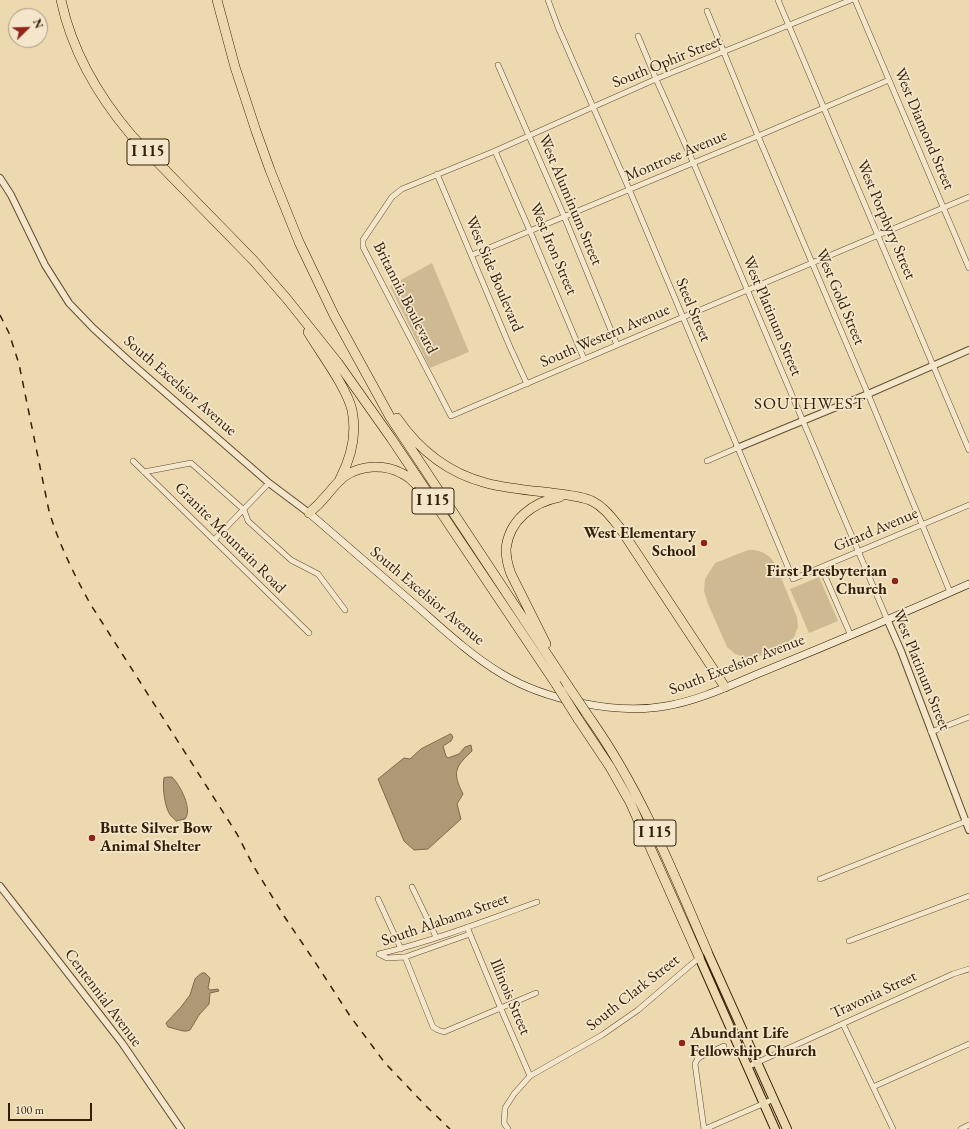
<!DOCTYPE html>
<html>
<head>
<meta charset="utf-8">
<style>
	body { margin:0 }
	#map { position:relative; width:969px; height:1129px; overflow:hidden; background:#edd9af; font-family:"EB Garamond",serif }
	canvas { display:block }
	.north { position:absolute; left:8px; top:8px; width:40px; height:40px; box-sizing:border-box; background:#f3e6cb; border:1px solid #a7967c; border-radius:50%; rotate:67deg; font-size:11px; font-weight:700; line-height:16px; text-align:center; color:#341e06 }
	.north::after { content:''; display:block; margin:auto; width:14px; height:18px; background:#8f2418; clip-path:polygon(50% 0,100% 100%,50% 72%,0 100%) }
	.scale { position:absolute; left:8px; top:1103px; width:84px; height:18px; box-sizing:border-box; border:2px solid #341e06; border-top:0; padding-left:5px; font-size:12px; line-height:14px; white-space:nowrap; color:#341e06; -webkit-text-stroke:3px #f3e6cb; paint-order:stroke }
</style>
</head>
<body>
<div id="map">
<canvas width="969" height="1129"></canvas>
<div class="north">N</div>
<div class="scale">100 m</div>
</div>
<script>
const ctx = document.querySelector('canvas').getContext('2d');
ctx.lineJoin = 'round';
function fillPath(path, color) { ctx.fillStyle = color; ctx.fill(path, 'evenodd'); }
function strokePath(path, color, width, dash) { ctx.strokeStyle = color; ctx.lineWidth = width; ctx.lineCap = dash ? 'butt' : 'round'; ctx.setLineDash(dash || []); ctx.stroke(path); }
function write(font, color, halo, rows, align = 'center') {
  ctx.font = font + ' "EB Garamond",serif'; ctx.lineWidth = 3.5; ctx.setLineDash([]); ctx.textBaseline = 'middle'; ctx.strokeStyle = halo; ctx.fillStyle = color; for (const [text, x, y, turn = 0] of rows) {
    ctx.save(); ctx.translate(x, y); ctx.rotate((+turn || 0) * Math.PI / 180); ctx.textAlign = isNaN(turn) ? turn : align; if (halo) ctx.strokeText(text, 0, 0); ctx.fillText(text, 0, 0); ctx.restore();
  }
}
fillPath(new Path2D(`
	M432,263L469,352L430,368L390,286Z
	M748,550H754L762,552L770,557L776,565L797,617L798,627L794,637L786,646L755,658H747L735,654L727,647L708,604L704,591L705,579L715,563Z
	M819,577L838,621L809,633L790,589Z`), '#ceb992');
const water = new Path2D(`
	M451,734L453,737L451,741L443,746L446,756L448,758L459,754L465,747L471,745L472,751C455,767 452,772 463,794L457,804L461,819L428,849L414,850L404,841L378,779L404,758L410,759L421,749Z
	M168,777H172C180,785 193,809 185,819L176,821C176,820 172,817 171,816C165,809 162,788 164,778Z
	M202,973H205L210,978L208,988L210,990L218,989L219,991L210,993L209,1004L199,1015L190,1030L187,1031H183L168,1027L166,1023L181,1007L190,995L195,979Z`);
fillPath(water, '#ae9976');
strokePath(water, '#7d6849', 1);
const minor = new Path2D(`
	M548,0L558,27L629,189L793,579L969,505
	M778,0L969,450
	M851,0L656,79L593,107L495,151L402,189L392,197L363,240V247L451,416L650,331L969,197
	M855,0L969,268
	M707,11L758,136L868,394L950,592
	M638,36L656,79L693,162L887,619
	M498,65L564,216L617,345
	M495,151L530,231L584,359
	M437,174L510,347L527,384
	M472,255L758,136L889,80
	M133,461L309,633
	M707,461L737,448
	M144,472L191,463L244,510L248,521L291,560L318,574L345,610
	M214,540L269,483
	M821,567L851,636
	M931,732L969,717
	M820,879L969,820
	M412,887L436,937
	M378,899L401,949
	M467,927L501,1009L530,1076
	M849,941L969,896
	M379,954C433,941 485,921 537,902
	M379,954L387,958L405,957L470,934
	M405,957L433,1027L438,1030L444,1032L536,993
	M843,1024L893,1129
	M747,1067L953,974L969,969
	M873,1087L969,1044
	M508,1129L504,1123L505,1108L514,1094L530,1076L602,1035L638,1010L700,957
	M704,1129L695,1064L697,1060L700,1057L724,1046
	M705,1129L774,1099
	M961,1129L969,1125`);
const tertiary = new Path2D(`
	M0,178L11,195L45,265L69,303L93,328L130,362L269,483L309,513
	M737,448L868,394L969,350
	M887,619L901,651L969,830
	M0,886L122,1043L181,1129`);
const secondary = new Path2D(`
	M309,513C346,545 383,577 420,609C446,632 472,656 502,674C545,700 617,715 666,706C702,700 737,682 772,668C838,641 904,613 969,584`);
const primary = new Path2D(`
	M707,951L787,1129
	M699,957L775,1129`);
const motorway = new Path2D(`
	M61,0C72,52 98,96 132,136L254,261L287,299L338,363L391,438L556,684
	M217,0L235,67L256,131L270,170L299,242L334,315L390,417L568,686
	M308,332C321,354 346,386 352,410C357,434 351,458 340,479
	M397,418C419,450 448,473 486,483C505,488 525,490 544,492C557,494 580,495 592,501C604,507 611,517 620,528L725,687
	M309,513C315,508 321,502 326,496C332,489 338,481 345,476C361,465 385,464 401,473C409,476 415,483 420,489
	M546,644L511,574C508,566 506,558 506,549C509,520 533,502 560,497
	M578,719L610,767L630,802L699,957
	M591,720C641,791 673,872 707,951`);
strokePath(minor, '#624d30', 6);
strokePath(tertiary, '#624d30', 8);
strokePath(secondary, '#341e06', 8);
strokePath(primary, '#341e06', 10);
strokePath(motorway, '#341e06', 10);
strokePath(minor, '#f3e6cb', 5);
strokePath(tertiary, '#f3e6cb', 6);
strokePath(secondary, '#f3e6cb', 7);
strokePath(primary, '#edd9af', 8);
strokePath(motorway, '#edd9af', 9);
strokePath(new Path2D(`
	M0,315L9,333L19,364L49,511C59,544 74,575 91,605L237,834L254,867L284,916L315,962L350,1016L385,1063L426,1106L450,1129`), '#341e06', 1.5, [7, 7]);
const motorwayBridge = new Path2D(`
	M556,684L578,719
	M568,686L591,720`);
strokePath(motorwayBridge, '#341e06', 10, []);
strokePath(motorwayBridge, '#edd9af', 9);
for (const [x, y, r, color] of [
	[704,543,4,"#8f2418"],
	[895,581,4,"#8f2418"],
	[92,838,4,"#8f2418"],
	[682,1043,4,"#8f2418"]
]) { const dot = new Path2D(); dot.arc(x, y, r, 0, 2 * Math.PI); ctx.fillStyle = color; ctx.fill(dot); strokePath(dot, '#f3e6cb', 1.5); }
for (const [x, y, w] of [
	[148,152,42],
	[433,501,42],
	[655,833,42]
]) { const box = new Path2D(); box.roundRect(x - w / 2, y - 13, w, 26, 3); ctx.fillStyle = '#f3e6cb'; ctx.fill(box); strokePath(box, '#341e06', 1); }
write('bold 15px', '#341e06', null, [
	["I 115",148,152],
	["I 115",433,501],
	["I 115",655,833]
]);
write('16px', '#341e06', '#f3e6cb', [
	["South Ophir Street",667,62,-22],
	["West Diamond Street",924,129,67],
	["Montrose Avenue",676,156,-23],
	["West Aluminum Street",570,200,67],
	["West Porphyry Street",886,220,67],
	["West Iron Street",553,249,67],
	["West Side Boulevard",494,274,67],
	["West Gold Street",840,297,67],
	["Britannia Boulevard",405,298,63],
	["Steel Street",693,310,67],
	["West Platinum Street",772,316,67],
	["South Western Avenue",605,336,-23],
	["South Excelsior Avenue",180,386,41],
	["Girard Avenue",876,530,-23],
	["Granite Mountain Road",230,538,45],
	["South Excelsior Avenue",427,596,40],
	["South Excelsior Avenue",737,665,-21],
	["West Platinum Street",921,670,68],
	["South Alabama Street",445,920,-19],
	["South Clark Street",633,993,-38],
	["Travonia Street",874,995,-25],
	["Illinois Street",510,997,67],
	["Centennial Avenue",103,998,53]
]);
write('bold 16px', '#341e06', '#f3e6cb', [
	["West Elementary",696,534],
	["School",696,552],
	["First Presbyterian",887,572],
	["Church",887,590],
	["Butte Silver Bow",100,829,"left"],
	["Animal Shelter",100,847,"left"],
	["Abundant Life",690,1034,"left"],
	["Fellowship Church",690,1052,"left"]
], 'right');
ctx.letterSpacing = '1px';
write('17px', '#341e06', '#f3e6cb', [
	["SOUTHWEST",810,404]
]);
ctx.letterSpacing = '0px';
</script>
</body>
</html>
